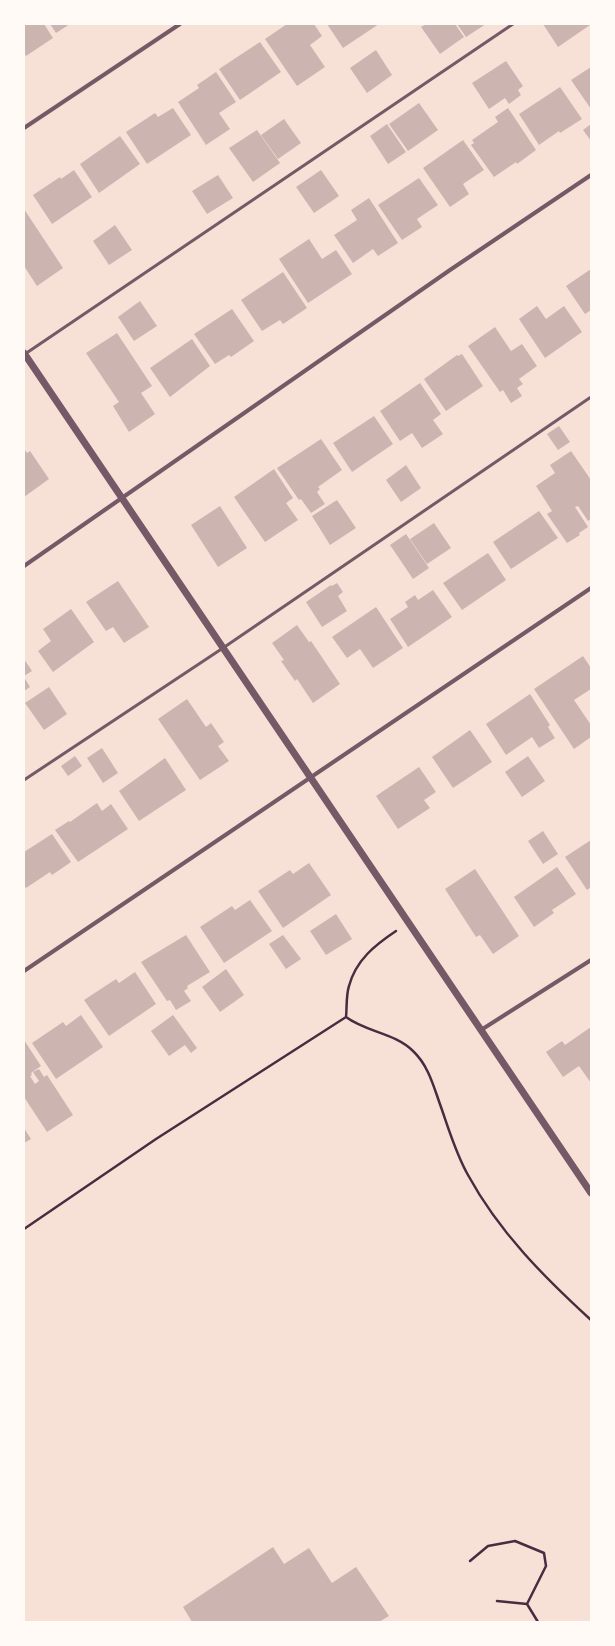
<!DOCTYPE html>
<html>
<head>
<meta charset="utf-8">
<style>
	body { margin:0 }
	#map { position:relative; width:615px; height:1646px; overflow:hidden; background:#f7e1d7; font-family:"Archivo Narrow",sans-serif }
	canvas { display:block }
	.frame { position:absolute; inset:0; border:25px solid #fffaf5; pointer-events:none }
</style>
</head>
<body>
<div id="map">
<canvas width="615" height="1646"></canvas>
<div class="frame"></div>
</div>
<script>
const ctx = document.querySelector('canvas').getContext('2d');
ctx.lineJoin = 'round';
function fillPath(path, color) { ctx.fillStyle = color; ctx.fill(path, 'evenodd'); }
function strokePath(path, color, width, dash) { ctx.strokeStyle = color; ctx.lineWidth = width; ctx.lineCap = dash ? 'butt' : 'round'; ctx.setLineDash(dash || []); ctx.stroke(path); }
fillPath(new Path2D(`
	M24,24H44L53,38L26,56L24,52Z
	M50,24H70L56,33Z
	M287,24H314L322,36L310,45L325,67L297,86L265,39Z
	M327,24H379L343,48Z
	M426,24H455L464,37L440,54L421,27Z
	M457,24H486L466,37Z
	M543,24H590V25L558,47Z
	M260,42L281,72L240,100L219,69Z
	M376,50L392,75L367,93L350,68Z
	M506,61L523,86L518,90L521,95L509,104L505,98L489,109L472,83Z
	M591,67V109L571,80Z
	M216,72L236,102L219,113L230,129L206,145L178,102L199,88L197,85Z
	M560,87L582,119L560,133L559,131L539,145L519,114Z
	M419,103L438,130L408,151L389,124Z
	M173,108L191,135L147,164L126,132L155,113L158,117Z
	M508,108L536,150L517,164L516,162L494,177L471,145L474,143L472,140L498,122L495,117Z
	M284,119L301,143L278,159L261,135Z
	M387,124L406,152L388,164L370,136Z
	M591,124V141L583,130Z
	M257,130L280,163L253,182L229,148Z
	M120,136L140,164L99,193L80,164Z
	M463,140L484,170L463,184L469,194L450,207L423,168Z
	M74,170L92,197L52,224L33,195L60,177L61,179Z
	M321,170L339,196L314,213L296,187Z
	M218,175L233,198L207,214L192,191Z
	M419,178L438,205L417,219L422,227L402,240L378,205Z
	M369,198L398,243L378,256L373,249L353,263L334,235L357,220L351,210Z
	M24,209L63,268L37,286L24,266Z
	M115,225L132,250L109,265L93,241Z
	M309,239L322,259L336,250L352,274L308,303L279,259Z
	M591,269V310L585,314L566,286Z
	M283,272L307,308L283,324L280,320L262,331L241,300Z
	M140,301L157,326L134,341L118,317Z
	M537,306L546,319L564,306L582,332L545,358L519,319Z
	M232,309L254,341L231,357L229,355L215,364L194,334Z
	M495,327L511,351L522,344L537,366L519,379L523,384L517,388L522,396L511,403L503,390L500,392L468,346Z
	M117,333L152,386L141,393L155,414L129,432L113,406L119,402L86,353Z
	M192,339L210,366L170,397L150,368Z
	M462,354L483,386L446,411L424,379L457,355L458,356Z
	M420,383L441,414L433,420L443,434L422,448L412,433L400,441L380,411Z
	M374,416L393,444L352,472L333,443Z
	M559,426L570,442L558,450L547,434Z
	M321,439L342,470L318,487L320,489L317,492L325,504L311,513L301,499L299,500L277,468Z
	M24,449L27,453L30,451L49,479L24,497Z
	M571,451L591,480V519L588,521L578,506L575,507L588,527L579,533L580,535L567,543L547,514L552,511L536,486L555,473L550,465Z
	M406,465L421,488L401,502L386,480Z
	M274,469L293,498L286,503L298,520L265,542L234,497Z
	M337,500L356,528L330,545L312,516Z
	M220,506L247,548L218,567L191,525Z
	M539,511L558,538L511,569L493,542Z
	M434,523L451,548L427,564L410,539Z
	M406,534L429,568L413,579L390,545Z
	M488,553L506,580L462,610L443,583Z
	M118,581L149,627L124,643L113,627L106,631L86,602Z
	M337,583L343,592L338,596L347,611L322,627L306,602L331,585L332,586Z
	M433,590L452,617L408,647L390,619L408,607L405,602L415,595L418,600Z
	M376,607L403,648L373,668L360,649L347,658L332,637Z
	M71,609L94,642L53,672L38,651L51,641L43,629Z
	M297,625L309,642L311,641L340,684L313,703L297,679L295,681L281,661L284,660L272,643Z
	M583,656L591,668V689L574,700L591,725V737L574,749L534,689Z
	M24,659L32,671L24,676Z
	M24,677L30,687L24,691Z
	M49,687L67,714L44,730L25,703Z
	M530,694L550,725L548,727L555,738L539,748L532,737L506,755L486,724Z
	M187,699L206,727L211,723L224,742L218,746L229,761L200,780L158,719Z
	M470,730L492,762L453,788L432,757Z
	M102,748L118,773L103,783L87,758Z
	M75,756L82,766L68,776L61,766Z
	M528,756L545,781L522,797L505,772Z
	M165,758L186,790L139,821L119,791Z
	M419,767L436,792L424,800L430,808L398,829L376,796Z
	M97,803L102,811L111,804L128,829L78,862L55,830L69,821L70,822Z
	M543,831L558,854L543,864L528,841Z
	M52,834L71,862L52,875L50,872L26,888L24,885V852Z
	M591,840V887L587,890L565,857Z
	M309,863L331,895L283,928L258,891L290,870L293,874Z
	M557,867L576,894L552,910L554,913L534,927L514,897Z
	M475,869L519,936L493,954L480,935L476,937L445,889Z
	M250,900L272,931L224,963L200,927L232,906L235,910Z
	M336,914L352,939L326,955L310,931Z
	M186,935L210,972L187,986L188,988L184,991L191,1001L176,1010L170,1000L167,1001L141,962Z
	M283,935L301,959L286,969L269,944Z
	M226,969L244,995L220,1012L202,987Z
	M135,972L156,1004L109,1036L84,1000L116,979L119,983Z
	M81,1015L103,1047L56,1079L32,1043L63,1022L66,1026Z
	M173,1015L197,1048L191,1053L185,1045L169,1056L151,1031Z
	M591,1027V1083L579,1066L563,1077L546,1052L562,1041L565,1045Z
	M24,1040L41,1066L31,1073L32,1075L30,1076L35,1084L39,1081L33,1072L39,1069L44,1077L47,1075L73,1115L47,1132L24,1097Z
	M24,1128L31,1139L24,1143Z
	M273,1547L284,1564L309,1548L332,1583L356,1567L389,1616L379,1622H192L183,1607Z`), '#ccb4b1');
strokePath(new Path2D(`
	M346,1017C366,1032 395,1033 413,1051C429,1066 434,1088 441,1107C449,1130 456,1154 468,1175C499,1232 544,1277 591,1320
	M346,1017C347,1007 346,995 349,986C356,960 375,945 396,931
	M24,1229L156,1139L346,1017
	M470,1561L488,1546L515,1541L544,1553L546,1566L527,1604L538,1622
	M497,1601L527,1604`), '#4a2c40', 2.5);
strokePath(new Path2D(`
	M25,354L513,24
	M24,780L223,648L591,397`), '#755966', 3);
strokePath(new Path2D(`
	M24,128L180,24
	M24,566L450,270L591,175
	M24,971L591,588
	M481,1030L591,960`), '#755966', 4);
strokePath(new Path2D(`
	M24,353L591,1193`), '#755966', 7);
</script>
</body>
</html>
